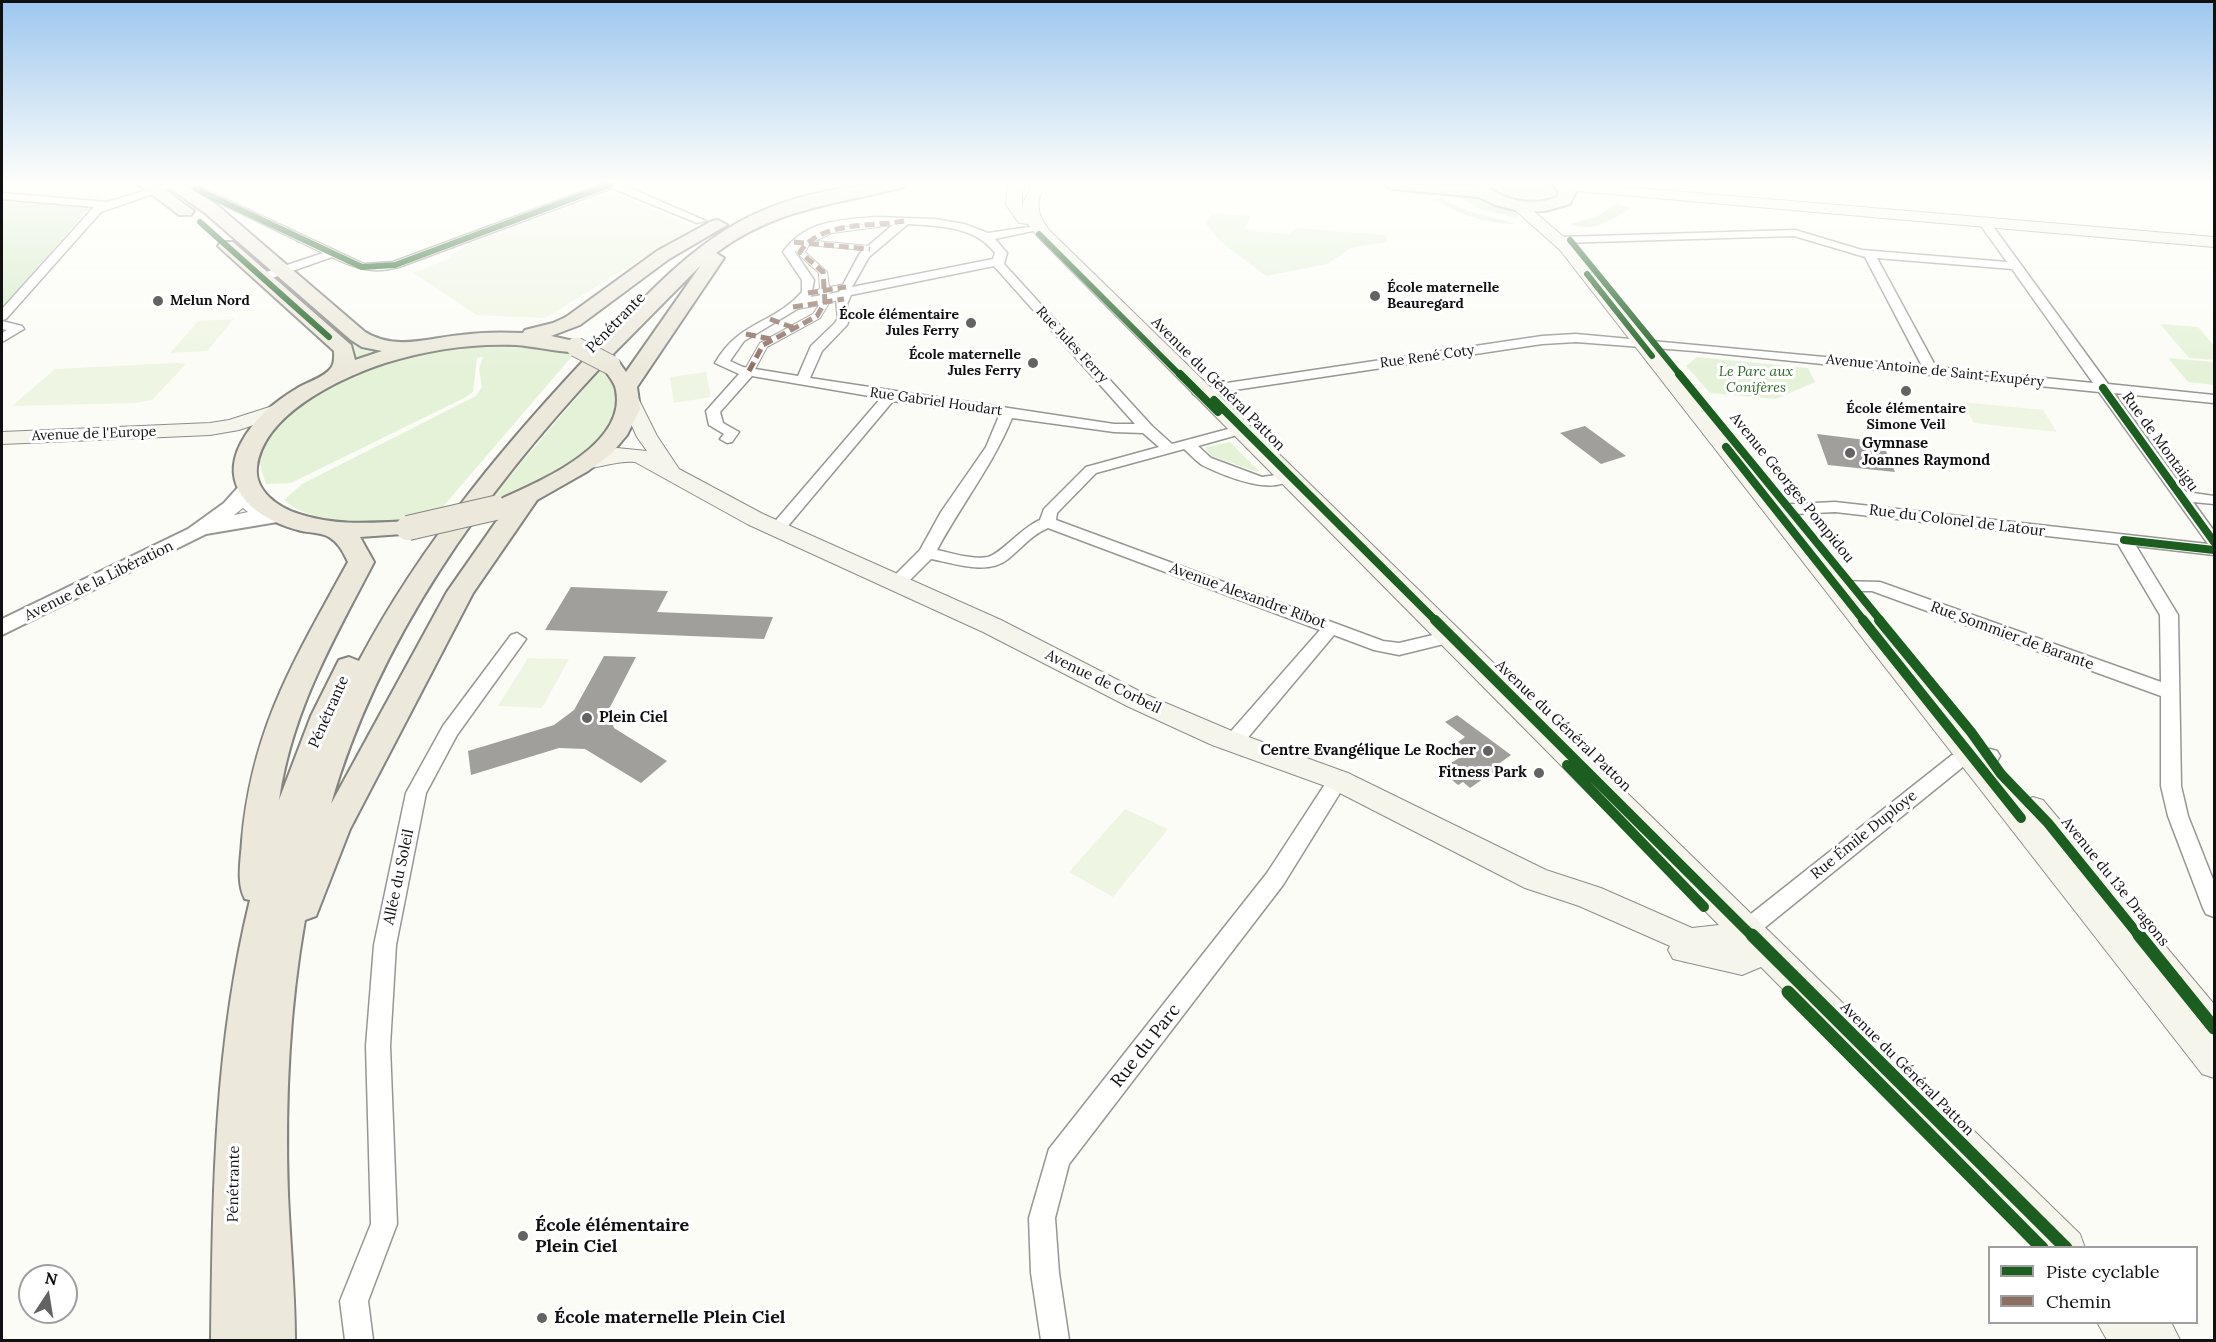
<!DOCTYPE html>
<html>
<head>
<meta charset="utf-8">
<style>
	body { margin:0 }
	#map { position:relative; width:2216px; height:1342px; overflow:hidden; background:#fcfcf7; font-family:Lora,serif }
	canvas { display:block }
	.frame { position:absolute; inset:0; border:3px solid #101010; pointer-events:none }
	.legend { position:absolute; left:1988px; top:1246px; width:210px; height:78px; box-sizing:border-box; background:#fff; border:2px solid #9f9f9f; margin:0; padding:8px 10px; list-style:none; font-size:18px; color:#101010 }
	.legend li { display:flex; align-items:center; gap:12px; height:30px }
	.legend b { width:30px; border:2px solid #9f9f9f }
	.north { position:absolute; left:18px; top:1264px; width:60px; height:60px; box-sizing:border-box; background:#fff; border:2px solid #9f9f9f; border-radius:50%; rotate:12deg; font-size:16px; font-weight:700; line-height:24px; text-align:center; color:#101010 }
	.north::after { content:''; display:block; margin:auto; width:21px; height:27px; background:#636361; clip-path:polygon(50% 0,100% 100%,50% 72%,0 100%) }
</style>
</head>
<body>
<div id="map">
<canvas width="2216" height="1342"></canvas>
<div class="frame"></div>
<ul class="legend">
<li><b style="height:8px;background:#1b5e20"></b>Piste cyclable</li>
<li><b style="height:8px;background:#8d6e63"></b>Chemin</li>
</ul>
<div class="north">N</div>
</div>
<script>
const ctx = document.querySelector('canvas').getContext('2d');
ctx.lineJoin = 'round';
function fillPath(path, color) { ctx.fillStyle = color; ctx.fill(path, 'evenodd'); }
function strokePath(path, color, width, dash) { ctx.strokeStyle = color; ctx.lineWidth = width; ctx.lineCap = dash ? 'butt' : 'round'; ctx.setLineDash(dash || []); ctx.stroke(path); }
function write(font, color, halo, rows, align = 'center') {
  ctx.font = font + ' Lora,serif'; ctx.lineWidth = 6; ctx.setLineDash([]); ctx.textBaseline = 'middle'; ctx.strokeStyle = halo; ctx.fillStyle = color; for (const [text, x, y, turn = 0] of rows) {
    ctx.save(); ctx.translate(x, y); ctx.rotate((+turn || 0) * Math.PI / 180); ctx.textAlign = isNaN(turn) ? turn : align; if (halo) ctx.strokeText(text, 0, 0); ctx.fillText(text, 0, 0); ctx.restore();
  }
}
fillPath(new Path2D(`
	M2,184H121L124,186L101,206L2,199Z`), '#f4f0f2');
fillPath(new Path2D(`
	M1487,184H1554L1562,194C1536,212 1511,202 1486,187Z
	M1212,213L1250,216L1245,230L1289,234L1296,228L1387,235V242L1351,248L1327,264L1266,276L1220,241L1206,224Z
	M293,287L358,346L380,352L353,361L355,353L352,347L284,289Z
	M2160,324L2198,327L2214,346V360L2189,358Z
	M504,344L551,348L573,355L435,516C393,524 318,530 284,500L302,484L476,396L482,387L479,369L483,357L477,358L473,392L466,397L291,483L266,484C264,477 260,468 260,461C260,445 274,429 285,419C341,364 428,346 504,344Z
	M1697,357L1808,368L1815,382L1776,399L1710,393L1686,366Z
	M2168,358L2214,362V385L2188,382Z
	M600,370C665,427 528,489 487,503Z
	M1230,442L1259,471L1258,472L1212,456L1206,450V447Z`), '#e4f2d8');
fillPath(new Path2D(`
	M1472,195L1494,206L1519,211L1517,218L1480,209L1457,196Z
	M1439,197L1468,211L1516,224C1486,224 1459,215 1435,199Z
	M2,199L90,208L2,307Z
	M1616,204L1630,208C1615,219 1590,234 1571,224L1597,216Z`), '#d4e9c6');
fillPath(new Path2D(`
	M607,193L617,194L694,227L545,318L477,315L413,273L450,258V255L480,239Z
	M234,319L207,351L170,353L198,321Z
	M176,363L186,364L152,400L135,403L12,406L55,369Z
	M706,372L711,397L674,403L670,377Z
	M1962,402L2043,410L2057,432L1974,423Z
	M528,658L569,659L542,708L498,706Z
	M1125,809L1168,829L1113,897L1069,872Z`), '#eef5e2');
fillPath(new Path2D(`
	M1585,426L1626,456L1601,464L1560,433Z
	M1817,434L1882,442L1895,472L1828,465Z
	M571,587L668,591L657,612L773,617L764,639L545,630Z
	M604,656L636,657L608,711L614,728L667,761L641,783L585,749L559,748L471,775L468,751L554,725L574,710Z
	M1457,715L1511,755L1493,768L1496,770L1470,788L1463,782L1458,785L1440,770L1470,751L1458,742L1465,737L1445,722Z`), '#a09f9c');
const pedestrian = new Path2D(`
	M904,219L908,221L907,223L832,233L815,241L870,246L874,249L873,251L809,245L805,252L827,272L829,287L846,284L851,287L829,293V298L837,300L829,303L820,318L767,347L753,373H745L744,371L760,343L813,314L819,305L793,310L788,307L820,299V294L811,292L820,289L819,273L796,252L801,240L830,229Z
	M243,499L261,511L263,513L261,515L221,525L214,520L216,518ZM243,508L248,512L234,515Z`);
const minor = new Path2D(`
	M167,184L179,185L101,212L6,319L2,320V309L94,207L2,199V193L107,202Z
	M603,184H621L706,221L697,223L612,188L399,267C373,274 356,269 332,257L261,282L257,281V275L323,253L191,189L200,187L364,264L393,262Z
	M876,217L935,219L964,224L988,233L1042,225V229L995,239L1007,253L1004,264L1152,426L1172,444L1243,425L1248,426V432L1198,446L1211,458L1262,477L1284,474L1291,478C1274,497 1222,475 1202,465C1196,461 1190,454 1184,449L1096,473L1057,513L1056,520L1383,641L1399,643L1450,631L1459,637L1456,641L1399,655L1374,650L1334,635L1240,747H1226L1223,742L1226,737L1320,630L1048,528C1031,535 1022,548 1008,559C987,576 954,563 931,559L903,587H891L889,583L891,579L920,550L941,512L986,447L999,416L893,401L783,532H771L769,529L771,526L881,398L752,376L720,412L723,423L739,432L732,442L727,443L720,439L724,434L709,425L706,411L739,374L715,363C739,321 774,324 802,292V280L783,252C806,220 839,220 876,217ZM876,223H895L860,253L839,292L811,297L814,280L795,252C814,227 846,226 876,223ZM908,224C939,226 975,226 995,253L993,259L852,287L869,257ZM994,266L1135,424H1114L810,378L822,351L847,325L850,318L847,304L851,295ZM836,300L838,318L835,323L811,346L798,376L743,367L730,361L744,341L804,305ZM1012,418L1114,432L1143,433L1159,447L1086,467L1044,509L1040,520C1021,528 1002,553 988,557C972,560 952,553 937,550C961,505 993,465 1012,418Z
	M1985,220L1989,221L2108,384L2214,395V403L2114,393L2186,492L2214,496V504L2193,502L2214,531V555L2136,546L2178,615L2181,786L2188,816L2214,882V917L2206,914L2203,908L2168,816L2161,786V696L1872,591H1836L1828,586L1836,581L1880,582L2161,682L2160,615L2118,544L1835,512L1775,515L1767,510L1775,505L1835,502L2208,544L2099,392L1694,351L1576,342L1542,344L1228,391L1200,398L1193,394L1195,391L1227,383L1542,336L1576,334L1922,366L1865,257L1794,236L1560,243L1554,240L1560,237L1795,230L1862,250L2007,262L1979,223ZM1877,258L2012,269L2093,383L1936,367Z
	M2,321L22,326L24,329L2,342V333L7,330L2,329Z
	M517,633L526,639L457,735L426,793L396,945L390,1046L397,1224L368,1301L373,1340H345L340,1301L371,1224L366,1046L374,945L406,793L443,726L511,635Z
	M1990,749L1997,751L2000,756L1997,761L1964,766L1763,929L1744,937L1736,934L1733,928L1736,922L1747,917L1952,755Z
	M1338,773L1345,775L1348,780L1283,885L1069,1164L1055,1218L1059,1273L1069,1340H1041L1031,1273L1029,1218L1049,1149L1267,873L1331,775Z`);
const tertiary = new Path2D(`
	M248,482L257,488L238,511L228,519L282,510L292,516L289,520L206,534L2,635V619L188,529L224,503L241,484Z`);
const secondary = new Path2D(`
	M1008,184H1022V206L1032,184H1046C1035,201 1036,213 1049,230L2080,1234L2085,1248H2039L1761,967L1742,975L1673,959L1668,950L1670,946L1579,906L1525,888L1328,787L1212,745L1129,707L983,632L747,524L635,462C615,460 594,471 579,467L576,463L579,459L617,448L647,451L637,437L621,402L624,398H638L657,436L679,469L763,514L1001,620L1147,695L1232,731L1348,773L1546,870L1601,888L1692,928L1719,925L1037,236L1028,224L1019,223L1006,205Z
	M1558,184H1591L2214,237V247L1564,190L1559,189Z
	M1519,201L1524,203L1572,244L2023,801L2033,797L2043,800L2214,1004V1078L2202,1074L1560,250L1514,209L1511,206Z
	M282,403L289,405L292,409L289,413L239,430L210,435L2,444V432L210,423L229,420Z
	M2097,1322H2171L2180,1340H2107Z`);
const primary = new Path2D(`
	M138,184H157L194,211L191,215H179Z
	M164,184H183L217,205L365,332C396,351 428,338 461,335C482,332 502,332 523,333L525,330L553,323L566,317L657,251L712,221L718,220L727,225L669,259L580,325L551,336L583,343L586,347L583,351C569,355 534,346 516,345C472,343 427,350 385,363C340,378 263,414 257,467C254,491 279,508 299,514C334,526 372,523 408,521L417,523L420,528L417,533L360,537L374,562C333,641 292,710 279,800L311,716L339,660L349,657L359,661C423,540 512,435 606,337C645,297 683,255 732,226C781,197 849,182 906,184L904,187C834,205 776,208 716,253L724,258L637,387L640,409L627,435L611,454L588,471L537,500L473,593L350,829L316,916L305,920C289,1010 285,1103 288,1194C290,1243 295,1292 295,1340H211C213,1190 214,1047 250,900L245,899C236,882 241,860 242,841C252,727 295,659 348,562C343,552 339,543 329,537C321,532 307,533 298,530C257,519 217,489 241,443C253,420 274,402 296,389C306,382 324,378 331,368C335,363 334,357 334,351L218,246L221,242H233L351,345L355,360L382,351L362,347L351,340L205,213ZM701,265L626,372L618,361L608,359ZM602,366C606,373 615,382 616,390C627,444 543,480 503,498L500,503L505,509L447,592L331,804C379,637 484,492 602,366Z
	M1384,184L1473,186L1472,184H1488L1490,189C1510,202 1535,206 1557,197L1559,192L1553,184H1570L1576,191L1570,204L1545,211L1523,212L1495,205L1479,197L1392,189Z`);
strokePath(pedestrian, '#969694', 2);
strokePath(minor, '#969694', 3);
strokePath(tertiary, '#969694', 4);
strokePath(secondary, '#8d8d8b', 2);
strokePath(primary, '#848481', 4);
fillPath(pedestrian, '#fffffe');
fillPath(minor, '#fffffe');
fillPath(tertiary, '#fffffe');
fillPath(secondary, '#f5f5ec');
fillPath(primary, '#ece9dc');
const primaryBridgeFar1 = new Path2D(`
	M576,347L611,365`);
const primaryBridge = new Path2D(`
	M408,528L495,508`);
strokePath(primaryBridgeFar1, '#848481', 21, []);
strokePath(primaryBridge, '#848481', 26, []);
strokePath(primaryBridgeFar1, '#ece9dc', 19);
strokePath(primaryBridge, '#ece9dc', 24);
strokePath(new Path2D(`
	M794,242L870,249
	M808,293L846,287
	M793,307L844,299
	M770,319L794,328
	M746,334L771,339
	M749,371L763,345L817,316L825,302L823,272L800,252C820,221 871,227 904,221`), '#8d6e63', 5, [10, 5]);
strokePath(new Path2D(`
	M196,189L362,267L395,265L612,184
	M200,222L329,337
	M1039,234L1181,376
	M1570,240L1681,376
	M1587,274L1652,356`), '#1b5e20', 6);
strokePath(new Path2D(`
	M1180,374L1218,412
	M1679,374L1881,621
	M2103,388L2214,542
	M1214,400L1436,621
	M1726,447L1864,621
	M2124,540L2214,550`), '#1b5e20', 8);
strokePath(new Path2D(`
	M1435,620L1753,937
	M1863,620L2021,818
	M1879,620L1971,732L2001,774L2048,823L2140,937
	M1567,765L1704,907`), '#1b5e20', 10);
strokePath(new Path2D(`
	M1752,935L2066,1248
	M2139,935L2214,1028
	M1788,992L2042,1248`), '#1b5e20', 13);
const sky = ctx.createLinearGradient(0, 0, 0, 372);
sky.addColorStop(0, '#9dc7ee');
sky.addColorStop(0.49, '#fefefb');
sky.addColorStop(1, '#fefefb00');
ctx.fillStyle = sky;
ctx.fillRect(0, 0, 2216, 372);
for (const [x, y, r, color] of [
	[1375,296,6,"#636361"],
	[158,301,6,"#636361"],
	[971,323,6,"#636361"],
	[1033,363,6,"#636361"],
	[1906,391,6,"#636361"],
	[1850,453,6,"#636361"],
	[587,718,6,"#636361"],
	[1488,751,6,"#636361"],
	[1539,773,6,"#636361"],
	[523,1236,6,"#636361"],
	[542,1318,6,"#636361"]
]) { const dot = new Path2D(); dot.arc(x, y, r, 0, 2 * Math.PI); ctx.fillStyle = color; ctx.fill(dot); strokePath(dot, '#fff', 2); }
write('bold 14px', '#101010', '#fff', [
	["École maternelle",1387,288],
	["Beauregard",1387,304],
	["Melun Nord",170,301],
	["École élémentaire",959,315,"right"],
	["Jules Ferry",959,331,"right"],
	["École maternelle",1021,355,"right"],
	["Jules Ferry",1021,371,"right"],
	["École élémentaire",1906,409,"center"],
	["Simone Veil",1906,425,"center"]
], 'left');
write('14px', '#101010', '#fff', [
	["Rue Jules Ferry",1072,345,47],
	["Rue René Coty",1427,357,-8],
	["Avenue Antoine de Saint-Exupéry",1935,371,6],
	["Rue Gabriel Houdart",936,402,8],
	["Avenue de l'Europe",94,434,-2]
]);
write('italic 14px', '#2b6722', '#fff', [
	["Le Parc aux",1756,372],
	["Conifères",1756,388]
]);
write('15px', '#101010', '#fff', [
	["Pénétrante",616,323,-46],
	["Avenue du Général Patton",1218,384,45],
	["Rue de Montaigu",2160,442,54],
	["Avenue Georges Pompidou",1792,488,51],
	["Rue du Colonel de Latour",1957,521,7],
	["Avenue de la Libération",99,581,-26],
	["Avenue Alexandre Ribot",1248,596,20],
	["Rue Sommier de Barante",2012,636,20],
	["Avenue de Corbeil",1103,682,26],
	["Pénétrante",329,712,-66],
	["Avenue du Général Patton",1563,726,44],
	["Rue Émile Duploye",1864,835,-39],
	["Allée du Soleil",399,877,-78],
	["Avenue du 13e Dragons",2115,882,51],
	["Avenue du Général Patton",1907,1069,45],
	["Pénétrante",234,1184,-89]
]);
write('bold 15px', '#101010', '#fff', [
	["Gymnase",1862,444],
	["Joannes Raymond",1862,461],
	["Plein Ciel",599,718],
	["Centre Evangélique Le Rocher",1476,751,"right"],
	["Fitness Park",1527,773,"right"]
], 'left');
write('18px', '#101010', '#fff', [
	["Rue du Parc",1146,1046,-52]
]);
write('bold 18px', '#101010', '#fff', [
	["École élémentaire",535,1226],
	["Plein Ciel",535,1247],
	["École maternelle Plein Ciel",554,1318]
], 'left');
</script>
</body>
</html>
